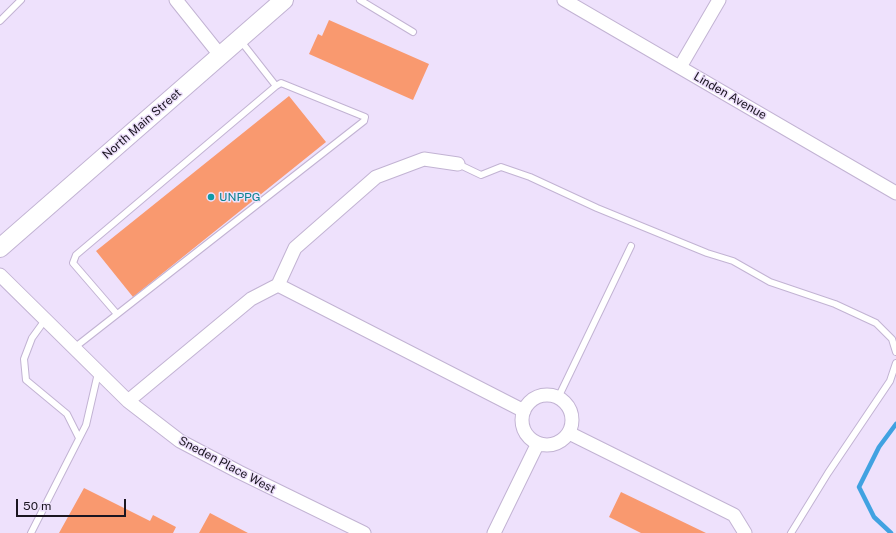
<!DOCTYPE html>
<html>
<head>
<meta charset="utf-8">
<style>
	body { margin:0 }
	#map { position:relative; width:896px; height:533px; overflow:hidden; background:#eee1fc; font-family:"Public Sans",sans-serif }
	canvas { display:block }
	.scale { position:absolute; left:16px; top:499px; width:110px; height:18px; box-sizing:border-box; border:2px solid #1b1621; border-top:0; padding-left:5px; font-size:12px; line-height:14px; white-space:nowrap; color:#1b1621; -webkit-text-stroke:3px #eee1fc; paint-order:stroke }
</style>
</head>
<body>
<div id="map">
<canvas width="896" height="533"></canvas>
<div class="scale">50 m</div>
</div>
<script>
const ctx = document.querySelector('canvas').getContext('2d');
ctx.lineJoin = 'round';
function strokePath(path, color, width, dash) { ctx.strokeStyle = color; ctx.lineWidth = width; ctx.lineCap = dash ? 'butt' : 'round'; ctx.setLineDash(dash || []); ctx.stroke(path); }
function fillPath(path, color) { ctx.fillStyle = color; ctx.fill(path, 'evenodd'); }
function write(font, color, halo, rows, align = 'center') {
  ctx.font = font + ' "Public Sans",sans-serif'; ctx.lineWidth = 3; ctx.setLineDash([]); ctx.textBaseline = 'middle'; ctx.strokeStyle = halo; ctx.fillStyle = color; for (const [text, x, y, turn = 0] of rows) {
    ctx.save(); ctx.translate(x, y); ctx.rotate((+turn || 0) * Math.PI / 180); ctx.textAlign = isNaN(turn) ? turn : align; if (halo) ctx.strokeText(text, 0, 0); ctx.fillText(text, 0, 0); ctx.restore();
  }
}
strokePath(new Path2D(`
	M891,533L874,517L859,487L879,447L896,424`), '#41a2e1', 4.5);
fillPath(new Path2D(`
	M329,20L429,64L413,100L309,54L318,34L322,36Z
	M289,96L326,142L133,297L96,251Z
	M84,488L150,521L153,515L176,527L173,533H59Z
	M621,492L706,533H641L609,517Z
	M210,513L248,533H199Z`), '#f9996f');
const lane = new Path2D(`
	M360,0L413,32
	M0,21L21,0
	M240,40L276,86
	M458,164L481,175L501,167L530,177L597,208L707,253L733,261L770,282L835,304L876,323L892,339L896,352
	M45,320L32,338L24,359L26,380L67,414L79,438
	M74,348L364,121L365,117L281,83L276,86L76,255L73,263L117,314
	M558,398L631,246
	M31,533L86,425L98,373
	M791,533L828,473L890,381L896,363`);
const street = new Path2D(`
	M176,0L220,55
	M564,0L896,193
	M680,67L719,0
	M0,275L128,401L180,441L239,472L364,533
	M278,285L295,248L376,177L424,159L458,164
	M522 420a25 25 0 1 1 50 0a25 25 0 1 1-50 0Z
	M128,401L251,299L278,285L524,411
	M569,433L734,515L745,533
	M494,533L538,443`);
const secondary = new Path2D(`
	M0,248L284,0`);
strokePath(lane, '#c2b3d3', 8);
strokePath(street, '#c2b3d3', 15);
strokePath(secondary, '#c2b3d3', 20);
strokePath(lane, '#fff', 6);
strokePath(street, '#fff', 13);
strokePath(secondary, '#fff', 18);
for (const [x, y, r, color] of [
	[211,197,4,"#0f9aa8"]
]) { const dot = new Path2D(); dot.arc(x, y, r, 0, 2 * Math.PI); ctx.fillStyle = color; ctx.fill(dot); strokePath(dot, '#eee1fc', 1.5); }
write('12px', '#1b1621', '#eee1fc', [
	["Linden Avenue",730,96,30],
	["North Main Street",142,124,-41],
	["Sneden Place West",227,465,28]
]);
write('12px', '#0d838f', '#eee1fc', [
	["UNPPG",219,197]
], 'left');
</script>
</body>
</html>
